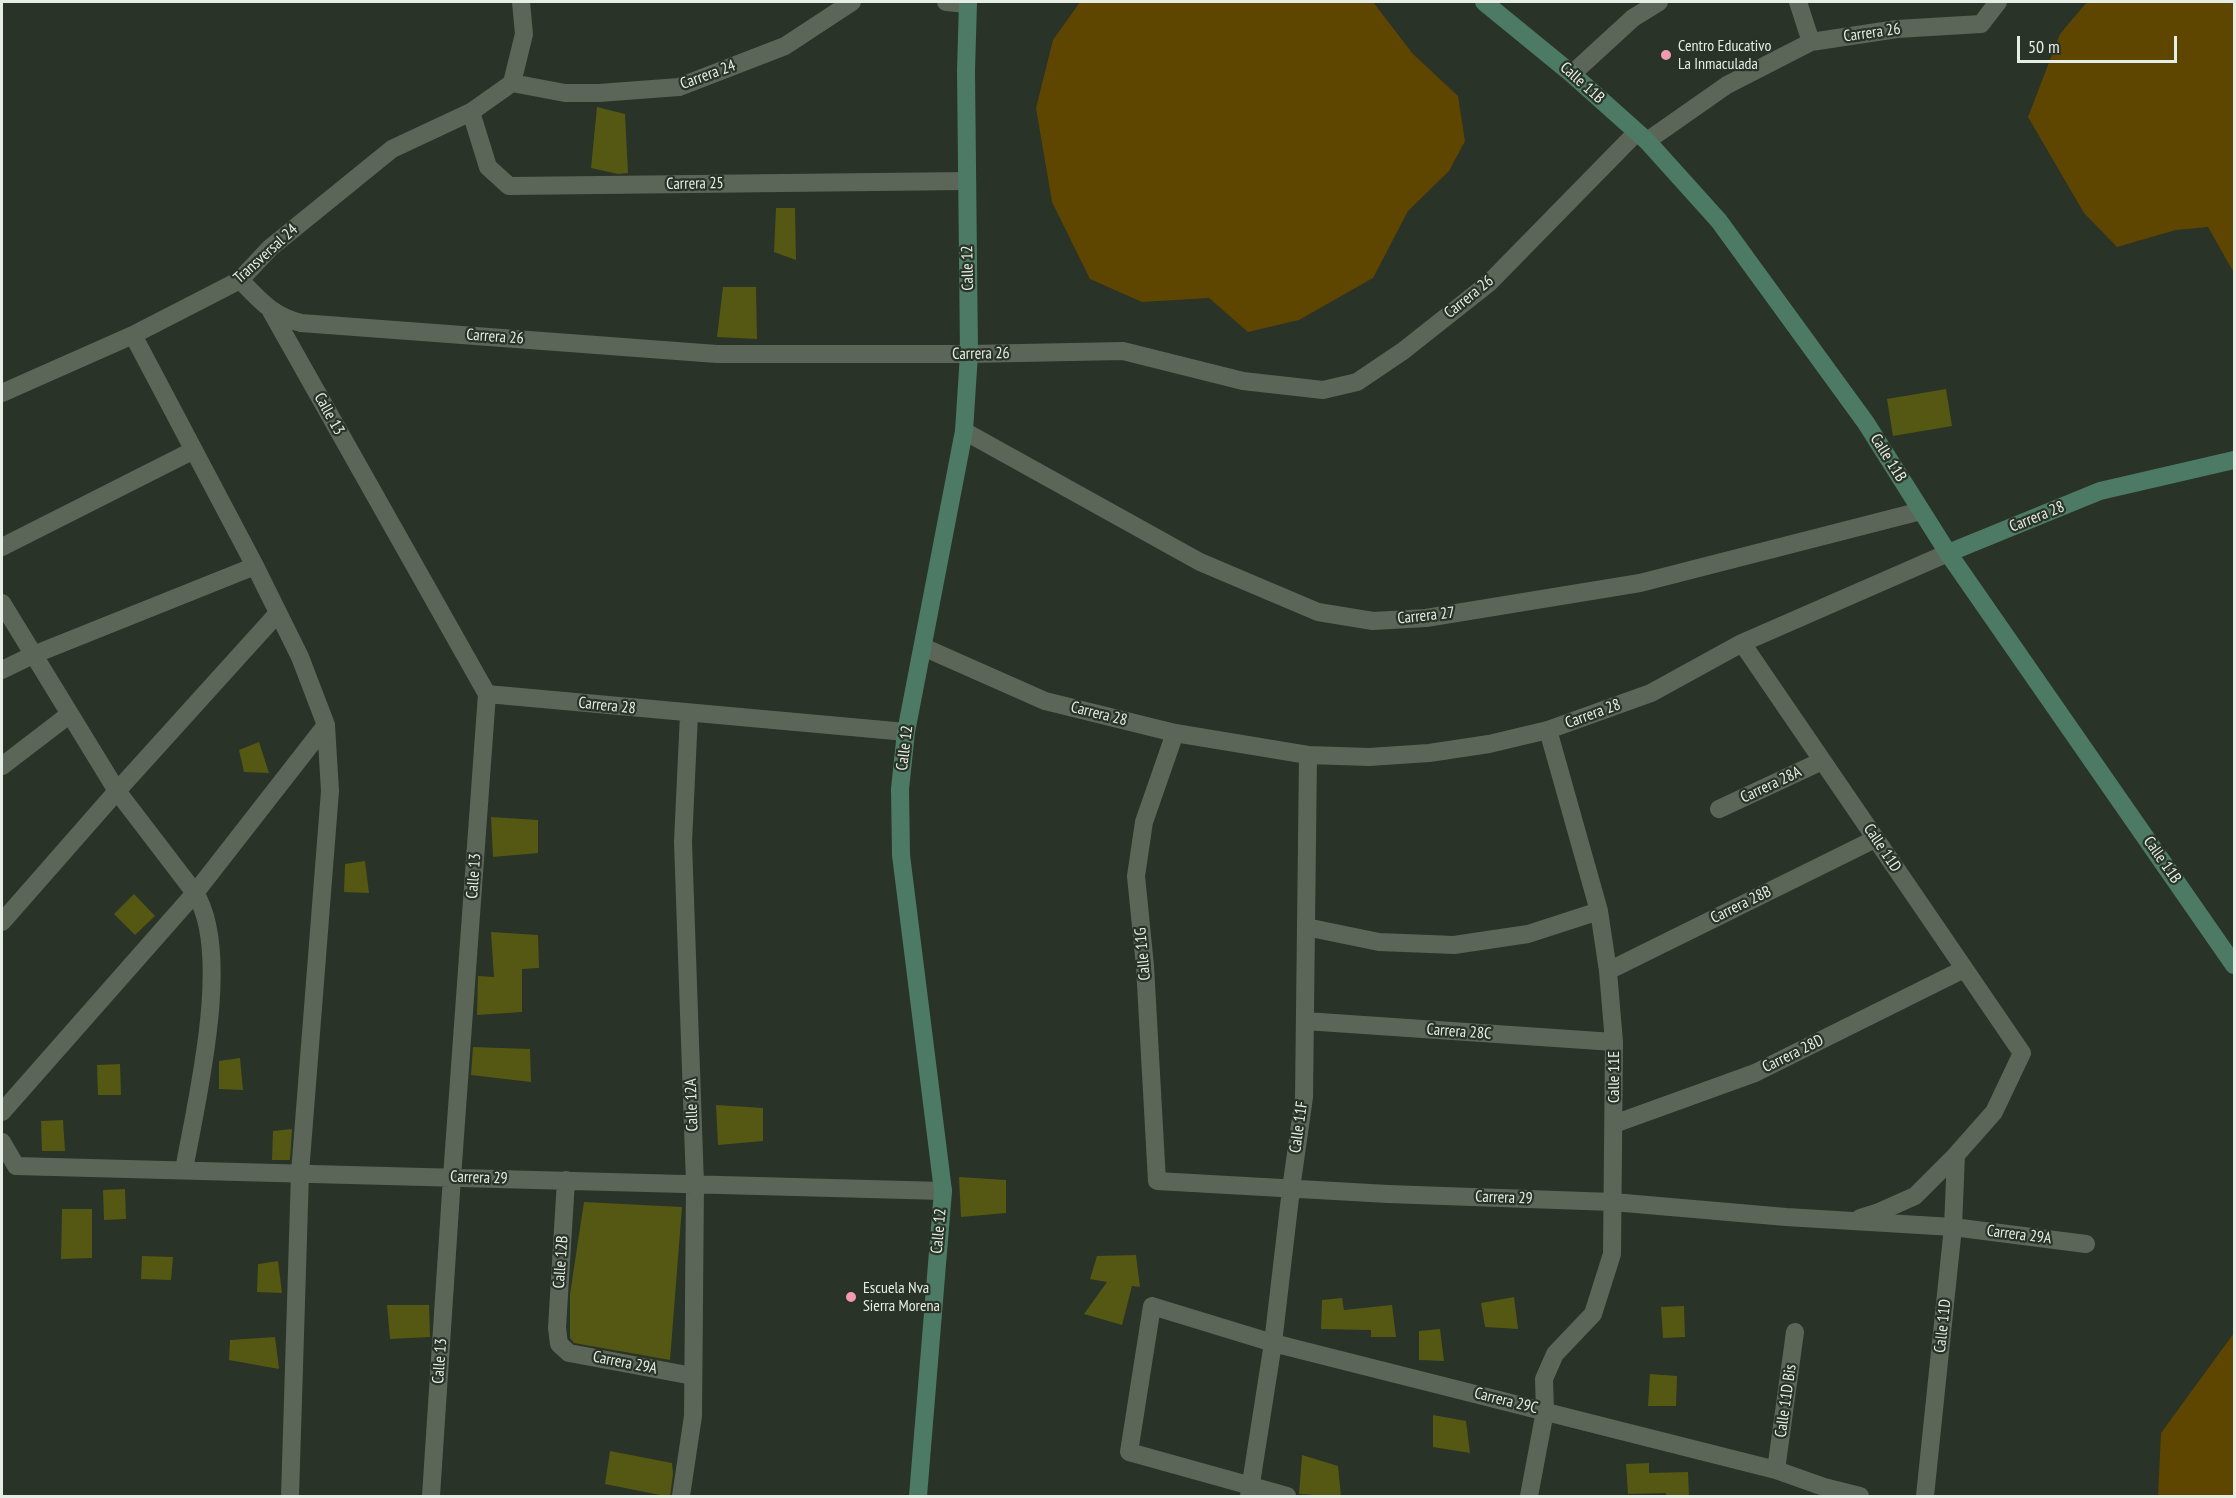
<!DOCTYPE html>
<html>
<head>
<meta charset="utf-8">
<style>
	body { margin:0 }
	#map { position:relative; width:2236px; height:1498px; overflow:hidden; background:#293327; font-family:"PT Sans Narrow",sans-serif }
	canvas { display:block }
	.frame { position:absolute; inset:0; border:3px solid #e6ede4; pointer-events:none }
	.scale { position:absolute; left:2017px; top:36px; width:160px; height:27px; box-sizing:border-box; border:3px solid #e6ede4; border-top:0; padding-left:8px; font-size:18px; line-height:21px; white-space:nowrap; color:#e6ede4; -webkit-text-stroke:4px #293327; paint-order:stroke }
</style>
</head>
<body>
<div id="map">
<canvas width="2236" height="1498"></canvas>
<div class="frame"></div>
<div class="scale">50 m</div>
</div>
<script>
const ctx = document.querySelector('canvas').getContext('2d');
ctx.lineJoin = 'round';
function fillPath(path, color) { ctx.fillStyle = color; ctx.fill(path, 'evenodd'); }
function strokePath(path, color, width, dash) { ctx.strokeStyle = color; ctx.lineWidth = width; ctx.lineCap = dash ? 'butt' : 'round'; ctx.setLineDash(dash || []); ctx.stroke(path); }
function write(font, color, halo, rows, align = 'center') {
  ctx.font = font + ' "PT Sans Narrow",sans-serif'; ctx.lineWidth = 4.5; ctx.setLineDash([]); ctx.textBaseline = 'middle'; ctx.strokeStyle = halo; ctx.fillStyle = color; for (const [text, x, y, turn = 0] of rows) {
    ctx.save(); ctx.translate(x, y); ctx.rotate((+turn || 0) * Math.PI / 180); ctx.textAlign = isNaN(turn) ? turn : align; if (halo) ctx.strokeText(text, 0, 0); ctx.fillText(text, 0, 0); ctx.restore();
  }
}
fillPath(new Path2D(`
	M1080,2H1373L1413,54L1458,96L1465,141L1449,171L1408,211L1373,278L1299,320L1248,332L1209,298L1142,302L1090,279L1052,202L1036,108L1053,40Z
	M2087,2H2234V273L2208,227L2176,230L2117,247L2084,213L2028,117L2060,34Z
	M2234,1333V1496H2158L2161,1433Z`), '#5e4500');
fillPath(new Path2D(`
	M597,107L625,114L628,173L618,174L591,168Z
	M776,208H795L796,260L774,252Z
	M723,287H756L757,339L717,337Z
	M1946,389L1952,426L1893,436L1887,399Z
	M259,742L269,773L244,772L239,750Z
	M491,817L538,820V853L493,857Z
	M365,861L369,893L344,892L345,864Z
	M134,894L155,916L135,935L114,914Z
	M491,932L538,935L539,968L522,969V1012L477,1015L478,976L494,977Z
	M473,1047L530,1049L531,1082L471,1075Z
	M240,1058L243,1090L219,1089V1061Z
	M120,1064L121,1095H98L97,1065Z
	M716,1105L763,1108V1141L718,1145Z
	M63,1120L65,1151H42L41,1121Z
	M292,1129L290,1160H272L273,1131Z
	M959,1177L1006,1180V1213L961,1217Z
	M125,1189L126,1219L104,1220L103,1190Z
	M584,1202L682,1207L670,1360L574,1343L570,1338V1294Z
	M62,1209H92V1258L61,1259Z
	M1136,1255L1140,1287L1132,1286L1122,1325L1084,1314L1107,1282L1090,1279L1097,1256Z
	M142,1256L173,1257L171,1280L141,1279Z
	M278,1261L282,1293L257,1292L258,1264Z
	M1514,1297L1518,1329L1485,1327L1481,1303Z
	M1342,1298L1344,1310L1392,1305L1396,1337H1371V1330L1321,1329L1322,1300Z
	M387,1305H429L430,1337L390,1339Z
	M1684,1306L1685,1337L1663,1338L1661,1307Z
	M1440,1329L1444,1361L1419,1360V1331Z
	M275,1337L279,1369L229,1360L230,1340Z
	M1650,1374L1677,1376L1676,1406H1648Z
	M1433,1415L1466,1421L1470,1453L1433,1447Z
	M610,1451L672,1463L673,1474L670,1497L605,1484Z
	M1302,1455L1338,1466L1341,1497L1299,1494Z
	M1649,1463V1473L1688,1472L1689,1497H1666V1493L1628,1494L1626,1464Z`), '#545812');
strokePath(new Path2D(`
	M946,2L967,4
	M1798,2L1811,42
	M1572,74L1633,18L1659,2
	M512,83L565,93H599L679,87L785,46L852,2
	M512,83L524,34L521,2
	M471,112L488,167L509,186L967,181
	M1647,141L1727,85L1811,42L1897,29L1981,24L1998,2
	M240,280C260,300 272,316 301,323L717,354H969L1123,351L1243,381L1323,390L1357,382L1403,351L1489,283L1636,133
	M271,311L487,694L452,1177L431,1496
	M133,335L255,566L300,657L326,725L330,791L300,1173L290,1496
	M2,393L133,335L240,280L270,248L392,149L471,112L512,83
	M964,431L1200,562L1318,612L1373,621L1426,618L1640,583L1921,511
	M2,547L194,450
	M2,603L117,791L2,922
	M1742,643L2022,1053L1994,1112L1956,1155L1915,1196L1879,1212L1860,1218
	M923,647L1045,701L1175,733L1308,755L1369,757L1429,753L1489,744L1548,730L1651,693L1742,643L1948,553
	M2,670L33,655L255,566
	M487,694L906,732
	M1175,733L1144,822L1136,876L1145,966L1157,1181L1388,1194L1613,1202L1786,1217L1953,1227L2086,1244
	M2,766L70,714
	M1719,809L1822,761
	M1306,927L1379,942L1454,945L1528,934L1599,911
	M1608,971L1875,839
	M1305,1021L1614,1042
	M2,1112L195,893L326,725
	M1614,1124L1755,1073L1964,969
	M2,1142L16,1166L943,1191
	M184,1170C196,1102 233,953 195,893L117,791L278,613
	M566,1180L557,1328L559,1344L569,1353L693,1376
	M1776,1470L1795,1332
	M681,1496L693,1416L695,1184L683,842L689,714
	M1249,1496L1273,1343L1291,1189L1304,1097L1308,755
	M1287,1496L1129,1452L1152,1306L1273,1343L1776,1470L1824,1487L1860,1496
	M1529,1496L1545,1411L1544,1379L1555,1354L1593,1314L1612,1254L1614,1042L1608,971L1599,911L1548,730
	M1925,1496L1953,1227L1956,1155`), '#5b6658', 18);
strokePath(new Path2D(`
	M1484,2L1572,74L1647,141L1719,221L1866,423L1948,553L2234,965
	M1948,553L2100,491L2234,460
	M918,1496L943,1191L901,855L900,789L906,732L964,431L969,354L966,71L968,2`), '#4c7a64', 18);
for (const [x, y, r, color] of [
	[1666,55,6,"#f29aaf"],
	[851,1297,6,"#f29aaf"]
]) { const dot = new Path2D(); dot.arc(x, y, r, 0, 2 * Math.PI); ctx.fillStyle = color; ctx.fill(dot); strokePath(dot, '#293327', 2); }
write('16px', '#e6ede4', '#293327', [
	["Carrera 26",1872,33,-8],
	["Carrera 24",708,75,-20],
	["Calle 11B",1582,83,42],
	["Carrera 25",695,184,-1],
	["Transversal 24",266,254,-42],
	["Calle 12",968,268,-91],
	["Carrera 26",1469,297,-39],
	["Carrera 26",495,337,4],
	["Carrera 26",981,354,-1],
	["Calle 13",329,414,61],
	["Calle 11B",1888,458,58],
	["Carrera 28",2037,517,-22],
	["Carrera 27",1426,616,-6],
	["Carrera 28",607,706,6],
	["Carrera 28",1099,714,14],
	["Carrera 28",1593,714,-20],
	["Calle 12",905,748,-83],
	["Carrera 28A",1771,785,-25],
	["Calle 11D",1882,848,56],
	["Calle 11B",2162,860,55],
	["Calle 13",474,876,-86],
	["Carrera 28B",1741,905,-26],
	["Calle 11G",1143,954,-95],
	["Carrera 28C",1459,1032,4],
	["Carrera 28D",1793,1054,-26],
	["Calle 11E",1614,1077,-90],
	["Calle 12A",692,1105,-92],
	["Calle 11F",1299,1127,-82],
	["Carrera 29",479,1178,2],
	["Carrera 29",1504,1198,2],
	["Calle 12",939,1231,-85],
	["Carrera 29A",2019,1235,7],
	["Calle 12B",561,1262,-86],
	["Calle 11D",1943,1326,-84],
	["Calle 13",440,1361,-86],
	["Carrera 29A",625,1363,11],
	["Carrera 29C",1506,1401,14],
	["Calle 11D Bis",1786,1401,-82]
]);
write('16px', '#e6ede4', '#293327', [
	["Centro Educativo",1678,46],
	["La Inmaculada",1678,64],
	["Escuela Nva",863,1288],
	["Sierra Morena",863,1306]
], 'left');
</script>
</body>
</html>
